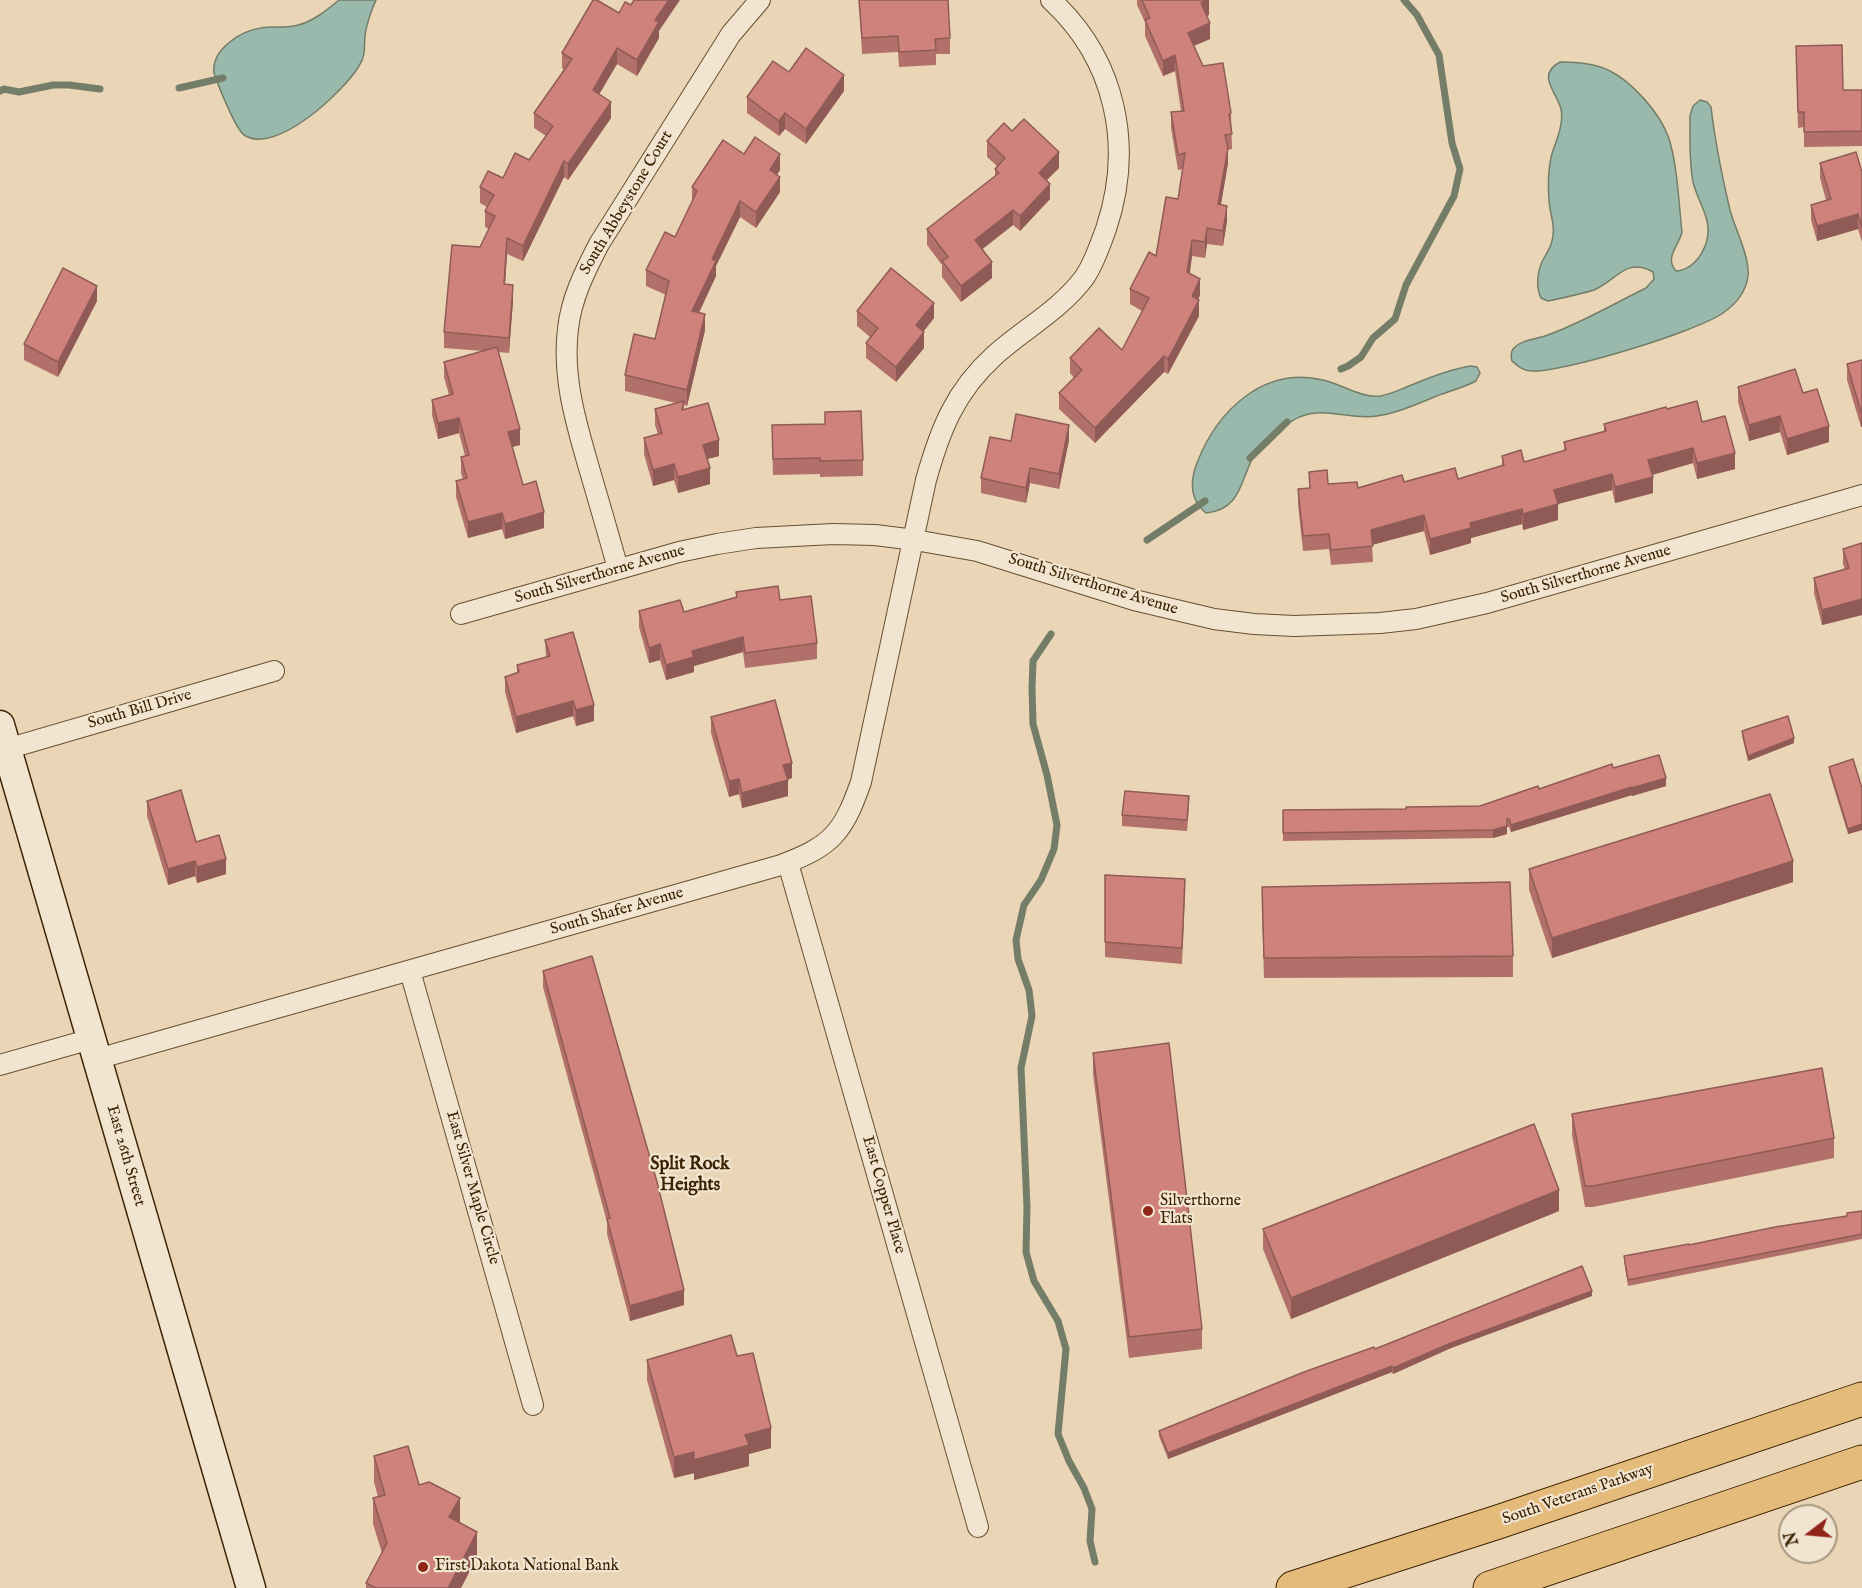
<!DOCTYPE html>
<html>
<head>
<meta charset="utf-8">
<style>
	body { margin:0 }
	#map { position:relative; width:1862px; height:1588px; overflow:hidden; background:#ead6b7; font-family:"IM FELL English",serif }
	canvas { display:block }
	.north { position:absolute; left:1778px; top:1504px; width:60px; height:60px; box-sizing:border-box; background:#f1e4d0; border:2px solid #a8967d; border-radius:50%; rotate:254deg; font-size:16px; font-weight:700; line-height:24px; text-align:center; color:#3b2201 }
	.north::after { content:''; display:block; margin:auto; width:21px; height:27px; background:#8f2418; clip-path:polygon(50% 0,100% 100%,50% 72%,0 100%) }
</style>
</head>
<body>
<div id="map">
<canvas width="1862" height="1588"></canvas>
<div class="north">N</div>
</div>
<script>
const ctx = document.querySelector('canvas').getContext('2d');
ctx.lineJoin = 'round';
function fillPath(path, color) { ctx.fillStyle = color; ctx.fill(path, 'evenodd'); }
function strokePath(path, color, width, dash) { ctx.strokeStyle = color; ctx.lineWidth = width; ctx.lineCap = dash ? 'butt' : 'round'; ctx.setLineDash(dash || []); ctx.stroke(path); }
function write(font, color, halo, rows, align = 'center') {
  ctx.font = font + ' "IM FELL English",serif'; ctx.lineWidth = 4.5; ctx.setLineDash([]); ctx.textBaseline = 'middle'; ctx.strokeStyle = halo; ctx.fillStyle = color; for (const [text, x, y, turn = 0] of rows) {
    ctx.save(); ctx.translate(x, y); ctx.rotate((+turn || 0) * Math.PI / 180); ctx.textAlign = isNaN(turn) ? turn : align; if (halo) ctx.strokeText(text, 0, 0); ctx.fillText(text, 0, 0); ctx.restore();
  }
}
const water = new Path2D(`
	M339,0H376C371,11 367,23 365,35C364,46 366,56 359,66C344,91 276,156 244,135C235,128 218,85 214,73C211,50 240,31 261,28C271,26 283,28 294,26C311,23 326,11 339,0Z
	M1560,62C1576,62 1595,63 1610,71C1632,82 1659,112 1668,136C1677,160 1679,205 1682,232C1679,246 1664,257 1676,271C1698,269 1712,242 1707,221C1704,208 1696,195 1693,182C1689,161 1690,138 1690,116L1693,106L1700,100L1707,102L1711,107C1715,141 1722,176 1730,210C1735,229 1750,257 1748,276C1746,292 1736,304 1723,313C1698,331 1562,373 1532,371C1523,371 1518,366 1512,361C1511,357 1511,351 1514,348C1521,340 1536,339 1545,336C1580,324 1613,304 1646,288L1654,279L1653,272C1626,256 1615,282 1594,290C1581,294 1567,297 1553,300L1548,301L1541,298C1536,288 1537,273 1542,262C1545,255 1550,250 1552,241C1556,225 1550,216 1549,200C1548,187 1548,172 1551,158C1552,151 1556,144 1558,136C1561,127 1563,119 1561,109C1556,91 1536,75 1560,62Z
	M1471,366L1477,367L1480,373L1476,381C1465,387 1453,390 1442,394C1421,402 1399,413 1377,416C1349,421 1318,403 1292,421C1280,428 1264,438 1257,450C1240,476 1244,509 1206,513C1189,499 1190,481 1197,463C1217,411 1263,366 1323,380C1341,384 1361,398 1380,396C1393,394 1403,388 1414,384C1433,376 1451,369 1471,366Z`);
fillPath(water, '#98b9ac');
strokePath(water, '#737d68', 1.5);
strokePath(new Path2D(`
	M179,88L223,78
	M0,91L4,89L19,92L53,85H69L100,89
	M1341,369L1348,366L1361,357L1373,338L1395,319L1406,285L1454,196L1460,169L1452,143L1439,55L1417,15L1404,0
	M1250,458L1287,422
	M1147,540L1205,501
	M1051,634L1033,661L1032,688L1033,724L1047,775L1057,825L1054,849L1041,880L1024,905L1016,940L1018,959L1029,990L1032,1016L1021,1068L1027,1207L1026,1252L1034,1281L1058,1321L1066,1349L1058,1434L1069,1461L1084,1488L1092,1509L1090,1541L1095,1562`), '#737d68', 7);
const street = new Path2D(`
	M618,569C609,536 599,502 589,468C576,423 562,377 568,329C571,299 585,271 599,244L731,34L760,0
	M461,614L679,552L717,544L756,538L833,534L875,535L915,540L977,551L1134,600L1214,619L1254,624L1294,626L1380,623L1416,619L1487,603L1862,495
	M0,751L274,671
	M788,863L978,1527
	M410,971L533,1405
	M97,1059L781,865C832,846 843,833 861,782L926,480C940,430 955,391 995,355C1024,329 1060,310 1084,278C1094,264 1100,245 1106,229C1134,146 1116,60 1051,0
	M0,1065L91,1039`);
const secondary = new Path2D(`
	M0,725L251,1588`);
const highway = new Path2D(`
	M1293,1588L1498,1522L1862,1399
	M1490,1588L1862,1462`);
strokePath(street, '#674f2e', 22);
strokePath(secondary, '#3b2201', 31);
strokePath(highway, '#3b2201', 35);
strokePath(street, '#f1e4d0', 20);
strokePath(secondary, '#f1e4d0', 28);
strokePath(highway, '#e5bb7c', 33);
fillPath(new Path2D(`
	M859,0L950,38V54H936V65L899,67L898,52L862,54Z
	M1137,0H1209V15L1207,16L1210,39L1194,46L1203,66L1231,113L1232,149L1228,150V163L1221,205L1227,221L1223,246L1207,244L1205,258L1192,256L1190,273L1200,295L1198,300L1199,316L1168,374L1164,372L1095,443L1059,409V393L1074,378L1070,373V358L1122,350L1142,311L1130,304V289L1156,256L1178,199L1183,169L1178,170L1171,128V112L1181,111L1175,71L1163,76L1145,36V22L1137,5Z
	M619,13L659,31V38L637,76L617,64L599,94L611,118L568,180L564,177L523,261L507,254L505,284L513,301L509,353L498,352L520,445L512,447L523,485L544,528L505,539L502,529L468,538L456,497V481L463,479L461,473V457L465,456L459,433L438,439L432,415V400L449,395L444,377V362L483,351L444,348V332L480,247L489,229L485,227V211L487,207L480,203V187L503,178L529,160L546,136L534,128V113L564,70L562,68V53Z
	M1796,46L1843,90H1862V146L1804,147V127L1798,128Z
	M789,72L844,91L806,144L785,129L779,136L747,113V97Z
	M1012,131L1059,168L1046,180L1050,199L1020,231L1013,225L982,249L992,278L961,302L942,277V265L927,245V229L995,177V169L997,166L987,157V141Z
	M744,154L780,170L777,175L780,192L756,228L740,217L716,266V276L699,313L705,330L687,406L684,405V409L719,456L707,459L710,484L678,493L674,480L653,486L644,454V438L658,434L655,425V409L676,403L625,391V375L655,339L666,295L646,286V270L675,237L692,202V187Z
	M1820,163L1862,172V242L1858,229L1817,241L1811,220V205L1826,200L1820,178Z
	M97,301L58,377L24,360V344Z
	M857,311L934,318L923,332L924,348L896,382L866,358V343L870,337L857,326Z
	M1862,360V427H1861L1847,380V364Z
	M1738,387L1803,393L1829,442L1787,455L1780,432L1749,441L1738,402Z
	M1667,409L1702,422L1735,469L1697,479L1693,463L1652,475L1653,493L1615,503L1612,490L1558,504V520L1523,530L1522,524L1471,538V543L1430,555L1424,531L1372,545L1373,562L1331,565L1329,549L1303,551L1298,504V489L1309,488V472L1328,484L1358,488L1404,482L1458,479L1502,466V456L1524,462L1564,451V442L1604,432V424Z
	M825,412L863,460V476L820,477V474L773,475L772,441L825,424Z
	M1069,440L1059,489L1030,483L1026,503L981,493V478L1011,441Z
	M1862,543V615L1822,625L1814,593V578L1845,569L1843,564V549Z
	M736,592L780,600L817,643V659L745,668L743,652L694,666V672L666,680L660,660L649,663L639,627V611L684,612L736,597Z
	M545,640L594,721L576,726L573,716L516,733L505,692V677L517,673V665L546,657Z
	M711,717L792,778L788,779V796L742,808L739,794L729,797L711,733Z
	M1742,731L1794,743L1748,761L1742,736Z
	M1829,767L1862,788V830L1848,834L1829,772Z
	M1613,768L1666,786L1632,796V795L1511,832L1509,827H1507V834L1493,838L1283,841V810L1406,809L1480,806Z
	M147,801L196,842L226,874L197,883L195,876L168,885L147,816Z
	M1189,807L1187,831L1122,826V815Z
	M1529,869L1793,882L1552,958L1529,890Z
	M1105,875L1185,895L1182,964L1105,957Z
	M1262,908L1513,956V977L1264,978Z
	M543,971L684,1305L630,1321L607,1234V1222L543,987Z
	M1093,1053L1202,1329V1349L1129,1358L1093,1074Z
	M1572,1114L1834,1138V1158L1593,1207H1585L1572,1135Z
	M1559,1211L1291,1319L1263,1249V1229Z
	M1862,1211V1239L1628,1286L1624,1261V1256L1689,1245L1847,1216Z
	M1592,1296L1451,1348L1393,1374L1392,1372L1168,1459L1159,1436V1431L1375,1349Z
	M737,1356L771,1448L749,1454V1466L694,1480V1473L674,1478L647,1380V1360Z
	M374,1456L419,1485L460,1522L477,1557L461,1588H366V1583L382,1553L373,1524V1498L378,1497L374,1482Z`), '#b1706a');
fillPath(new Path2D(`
	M669,0H680L659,31V38L637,76V60L655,20Z
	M1207,0H1209V15L1201,18V3Z
	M1210,23V39L1188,48V33Z
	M617,48V64L593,105V90Z
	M1175,55V71L1163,76V61Z
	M844,75V91L806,144V129Z
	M611,102V118L568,180V164Z
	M785,113V129L779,136V121Z
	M1228,148V163L1218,220V204Z
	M1059,152V168L1039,188V173Z
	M780,154V170L770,185V170Z
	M564,161V177L523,261V246Z
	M780,177V192L756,228V212Z
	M1050,184V199L1020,231V216Z
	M740,201V217L716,266V276L692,327V311L712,259Z
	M1227,206V221L1223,246V231Z
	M1013,210V225L975,255V240Z
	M1858,214V229L1817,241V226Z
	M1207,228V244L1205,258V242Z
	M507,238V254L504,300V284Z
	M1192,240V256L1187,288V272Z
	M992,262V278L961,302V286Z
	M1200,279V295L1192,312V296Z
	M513,285V301L509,353V338Z
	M97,286V301L58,377V362Z
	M1199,300V316L1168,374V359Z
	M934,303V318L916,341V325Z
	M705,314V330L687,406V390Z
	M924,332V348L896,382V367Z
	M1164,356V372L1095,443V428Z
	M1861,412H1862V427H1861Z
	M1780,416V432L1749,441V425Z
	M459,418V433L438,439V423Z
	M1069,425V440L1059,489V474Z
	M1829,426V442L1787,455V439Z
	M520,429V445L508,448V432Z
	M719,440V456L703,460V445Z
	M1693,448V463L1648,476V460Z
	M1735,453V469L1697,479V463Z
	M674,464V480L653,486V470Z
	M710,468V484L678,493V477Z
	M1030,468V483L1026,503V488Z
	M1612,474V490L1554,505V490Z
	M1653,477V493L1615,503V487Z
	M1558,504V520L1523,530V514Z
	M1522,509V524L1471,538V543L1430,555V539L1470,523Z
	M544,512V528L505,539V524Z
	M502,513V529L468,538V522Z
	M1424,515V531L1371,545V530Z
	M1862,599V615L1822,625V610Z
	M743,637V652L694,666V672L666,680V665L692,651Z
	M660,644V660L649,663V648Z
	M573,701V716L516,733V717Z
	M594,705V721L576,726V710Z
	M1794,738V743L1748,761V756Z
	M792,763V778L783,781V765Z
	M1666,778V786L1632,796V788Z
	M739,779V794L729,797V781Z
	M788,780V796L742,808V793Z
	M1632,787V795L1511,832V825Z
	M1862,824V830L1848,834V829Z
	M1507,826V834L1493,838V830Z
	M226,859V874L197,883V867Z
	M195,861V876L168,885V869Z
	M1793,861V882L1552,958V938Z
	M1559,1190V1211L1291,1319V1298Z
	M684,1290V1305L630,1321V1306Z
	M1592,1291V1296L1451,1348L1393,1374V1368L1451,1343Z
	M1392,1366V1372L1168,1459V1453Z
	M771,1428V1448L749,1454V1466L694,1480V1460L745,1435Z
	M694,1452V1473L674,1478V1457Z
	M460,1498V1524L449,1517Z
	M477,1532V1557L461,1588H448Z`), '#905b56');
const building = new Path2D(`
	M593,0H597L619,13L625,2L631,5L634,0H669L655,20L659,22L637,60L617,48L593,90L611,102L568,164L564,161L523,246L507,238L504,284L513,285L509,338L444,332L452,245L480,247L495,216L485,211L494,195L480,187L488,171L503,178L515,153L529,160L553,126L534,113L572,59L562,53Z
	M859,0H948L950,38L935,39L936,50L899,52L898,36L862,38Z
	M1142,0H1207L1201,3L1210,23L1188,33L1203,66L1223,63L1231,113L1229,114L1232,134L1225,135L1228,148L1218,204L1227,206L1223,231L1207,228L1205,242L1192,240L1187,272L1200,279L1192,296L1199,300L1168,359L1164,356L1095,428L1059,393L1082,370L1070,358L1099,328L1122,350L1149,298L1130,289L1149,252L1156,256L1166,197L1178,199L1185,153L1178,155L1171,112L1184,111L1175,55L1163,61L1145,20L1150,18Z
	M1842,45L1843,90H1862V131L1804,132V112H1798L1796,46Z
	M806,48L844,75L806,129L785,113L779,121L747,97L773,61L789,72Z
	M1024,119L1059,152L1039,173L1050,184L1020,216L1013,210L975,240L992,262L961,286L942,261L948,257L927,229L999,173L995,169L1005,158L987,141L1004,123L1012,131Z
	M755,137L780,154L770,170L780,177L756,212L740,201L712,259L716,261L692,311L705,314L687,390L625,375L634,334L655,339L669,281L646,270L665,232L675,237L697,191L692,187L723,140L744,154Z
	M1856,152L1862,172V227L1858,214L1817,226L1811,205L1831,199L1820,163Z
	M63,268L97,286L58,362L24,344Z
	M891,268L934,303L916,325L924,332L896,367L866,343L878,328L857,311Z
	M497,347L520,429L508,432L523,485L536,481L544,512L505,524L502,513L468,522L456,481L467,478L461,457L469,455L459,418L438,423L432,400L453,394L444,362Z
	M1862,360V412H1861L1847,364Z
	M1795,369L1803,393L1817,389L1829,426L1787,439L1780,416L1749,425L1738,387Z
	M684,401L682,410L708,403L719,440L703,445L710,468L678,477L674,464L653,470L644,438L662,433L655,409Z
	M1697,401L1702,422L1725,416L1735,453L1697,463L1693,448L1648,460L1653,477L1615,487L1612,474L1554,490L1558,504L1523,514L1522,509L1470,523L1471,528L1430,539L1424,515L1371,530L1373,546L1331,550L1329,534L1303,536L1298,489L1310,488L1309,472L1327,470L1328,484L1357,482L1358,488L1402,475L1404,482L1455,468L1458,479L1504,465L1502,456L1521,450L1524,462L1566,450L1564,442L1606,431L1604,424L1666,407L1667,409Z
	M861,411L863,460L820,461V458L773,459L772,425L825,424V412Z
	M1016,414L1069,425L1059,474L1030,468L1026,488L981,478L990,437L1011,441Z
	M1862,543V599L1822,610L1814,578L1849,568L1843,549Z
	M778,586L780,600L811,596L817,643L745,653L743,637L692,651L694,657L666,665L660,644L649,648L639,611L680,600L684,612L737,597L736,592Z
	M573,632L594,705L576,710L573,701L516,717L505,677L519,672L517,665L550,656L545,640Z
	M775,700L792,763L783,765L788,780L742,793L739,779L729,781L711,717Z
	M1788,716L1794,738L1748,756L1742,731Z
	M1659,755L1666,778L1632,788V787L1511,825L1509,819H1507V826L1493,830L1283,833V810L1406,809V807L1480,806L1538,786L1539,789L1612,764L1613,768Z
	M1853,759L1862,788V824L1848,829L1829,767Z
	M181,790L196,842L219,835L226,859L197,867L195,861L168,869L147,801Z
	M1125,791L1189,796L1187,820L1122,815Z
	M1770,794L1793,861L1552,938L1529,869Z
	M1105,875L1185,879L1182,948L1105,942Z
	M1510,882L1513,956L1264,958L1262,887Z
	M592,956L657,1182L684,1290L630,1306L607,1219L610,1218L543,971Z
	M1169,1043L1202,1329L1129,1337L1093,1053Z
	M1822,1068L1834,1138L1593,1186H1585L1572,1114Z
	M1534,1124L1559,1190L1291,1298L1263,1229Z
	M1862,1211V1234L1628,1280L1624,1256L1689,1244V1245L1775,1227L1847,1216V1213Z
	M1582,1266L1592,1291L1451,1343L1393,1368L1392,1366L1168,1453L1159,1431L1304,1372L1374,1347L1375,1349Z
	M731,1335L737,1356L753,1353L771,1428L745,1435L749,1445L694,1460V1452L674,1457L647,1360Z
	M408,1446L419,1485L429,1482L460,1498L449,1517L477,1532L448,1588H376L366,1583L387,1543L373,1498L385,1495L374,1456Z`);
fillPath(building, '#ce827b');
strokePath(building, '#905b56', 1.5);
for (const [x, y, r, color] of [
	[1148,1211,6,"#8f2418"],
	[423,1567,6,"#8f2418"]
]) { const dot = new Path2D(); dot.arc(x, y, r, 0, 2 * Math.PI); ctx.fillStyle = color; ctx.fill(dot); strokePath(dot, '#f1e4d0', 2); }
write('16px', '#3b2201', '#f1e4d0', [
	["South Abbeystone Court",627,203,-59],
	["South Silverthorne Avenue",600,575,-16],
	["South Silverthorne Avenue",1586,575,-16],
	["South Silverthorne Avenue",1093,585,17],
	["South Bill Drive",140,710,-16],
	["South Shafer Avenue",617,912,-16],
	["East 26th Street",125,1156,74],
	["East Silver Maple Circle",472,1188,74],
	["East Copper Place",883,1195,74],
	["South Veterans Parkway",1578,1495,-19]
]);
write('16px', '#3b2201', '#f1e4d0', [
	["Silverthorne",1160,1202],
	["Flats",1160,1220],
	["First Dakota National Bank",435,1567]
], 'left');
write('bold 18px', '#3b2201', '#f1e4d0', [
	["Split Rock",690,1165],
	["Heights",690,1186]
]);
</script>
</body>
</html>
